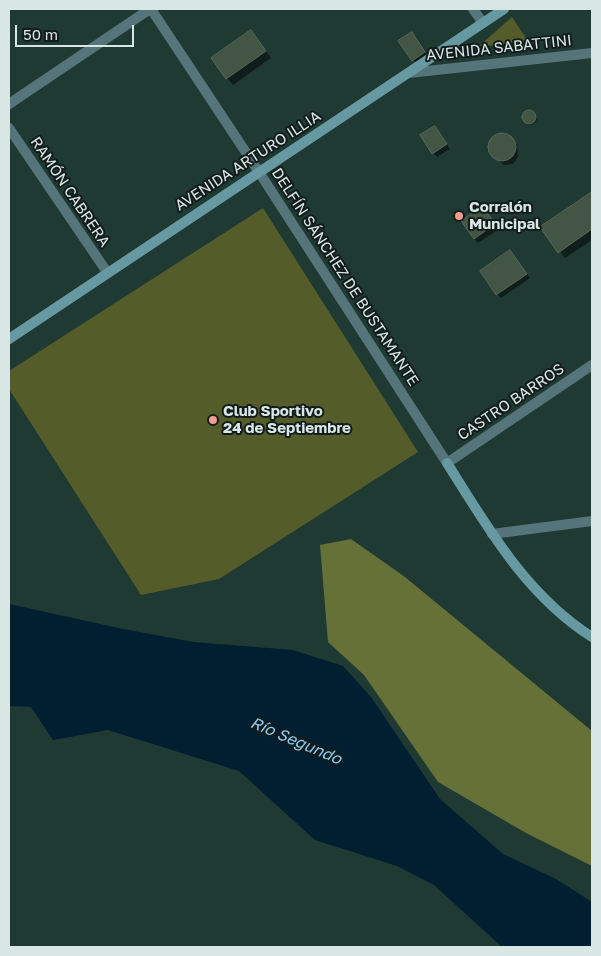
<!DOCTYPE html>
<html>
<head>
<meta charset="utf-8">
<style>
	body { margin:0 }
	#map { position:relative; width:601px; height:956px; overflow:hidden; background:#1f3933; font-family:"Golos Text",sans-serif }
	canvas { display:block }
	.frame { position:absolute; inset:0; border:10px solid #d8e7e3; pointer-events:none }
	.scale { position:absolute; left:15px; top:25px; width:119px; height:22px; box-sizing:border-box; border:2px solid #d8e7e3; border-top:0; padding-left:6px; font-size:15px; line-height:18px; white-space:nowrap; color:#d8e7e3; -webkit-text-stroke:4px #121d1b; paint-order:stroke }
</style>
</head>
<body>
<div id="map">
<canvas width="601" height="956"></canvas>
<div class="frame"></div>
<div class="scale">50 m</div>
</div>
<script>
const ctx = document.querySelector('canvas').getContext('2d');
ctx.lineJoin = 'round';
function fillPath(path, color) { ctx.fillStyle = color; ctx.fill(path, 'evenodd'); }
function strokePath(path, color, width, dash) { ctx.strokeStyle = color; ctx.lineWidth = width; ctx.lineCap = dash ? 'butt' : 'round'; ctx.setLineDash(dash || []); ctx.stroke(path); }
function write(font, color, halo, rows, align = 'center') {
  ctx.font = font + ' "Golos Text",sans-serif'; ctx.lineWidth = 4; ctx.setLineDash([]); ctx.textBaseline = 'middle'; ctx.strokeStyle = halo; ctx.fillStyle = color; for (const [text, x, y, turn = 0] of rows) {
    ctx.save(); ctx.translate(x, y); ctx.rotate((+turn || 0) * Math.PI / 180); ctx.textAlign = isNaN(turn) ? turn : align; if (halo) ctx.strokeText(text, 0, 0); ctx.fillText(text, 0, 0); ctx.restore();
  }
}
fillPath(new Path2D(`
	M512,17L528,41L478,47Z
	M263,208L418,452L219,579L141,595L9,389V371Z`), '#545d2a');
fillPath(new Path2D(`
	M351,539L405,577L592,731V866L526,833L438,782L364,675L328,642L320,545Z`), '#667138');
fillPath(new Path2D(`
	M9,604L123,629L193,642L293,650L343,666L371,697L440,799L503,854L556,879L592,902V947H502L434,885L397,866L315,840L239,771L108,730L53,740L31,707L9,706Z`), '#011f30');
fillPath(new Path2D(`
	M251,31L271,58L233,85L227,78Z
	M412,34L428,56L417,64L413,60Z
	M523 118a7 7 0 1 1 14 0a7 7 0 1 1-14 0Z
	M435,127L450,149L437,157L433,153Z
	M505,135L517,144L518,157L513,164L504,165L490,153L489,145L493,138Z
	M592,193V240L565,258L542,227Z
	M483,208L499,229L478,243L474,239Z
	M510,252L530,278L501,298L497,294Z`), '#0007');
const building = new Path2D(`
	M251,30L266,51L226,79L211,58Z
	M412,32L425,52L412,61L398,41Z
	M522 117a7 7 0 1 1 14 0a7 7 0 1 1-14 0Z
	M435,126L447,144L432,154L420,135Z
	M488 147a14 14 0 1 1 28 0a14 14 0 1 1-28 0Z
	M592,192V229L558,253L540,227Z
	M483,206L495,224L474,239L461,221Z
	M510,250L527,274L496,295L480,271Z`);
fillPath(building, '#435545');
strokePath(building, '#576959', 1);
strokePath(new Path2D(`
	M492,534L592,521`), '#55757a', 10);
strokePath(new Path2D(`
	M151,9L259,172L447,463L592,365
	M473,9L483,23
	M409,73L592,53
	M9,104L150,9
	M9,128L107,272`), '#55757a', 10);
strokePath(new Path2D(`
	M9,339L504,9
	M447,463C488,528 526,595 592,637`), '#6699a1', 10);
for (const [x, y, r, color] of [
	[459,216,5,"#f59c90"],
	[213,420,5,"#f59c90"]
]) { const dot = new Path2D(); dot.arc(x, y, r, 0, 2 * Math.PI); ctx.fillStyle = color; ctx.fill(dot); strokePath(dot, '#121d1b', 2); }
write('15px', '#d8e7e3', '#121d1b', [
	["AVENIDA SABATTINI",499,48,-6],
	["AVENIDA ARTURO ILLIA",248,161,-33],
	["RAMÓN CABRERA",70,192,56],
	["DELFÍN SÁNCHEZ DE BUSTAMANTE",345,277,57],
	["CASTRO BARROS",511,402,-34]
]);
write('bold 15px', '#d8e7e3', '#121d1b', [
	["Corralón",469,207],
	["Municipal",469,224],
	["Club Sportivo",223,411],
	["24 de Septiembre",223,428]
], 'left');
write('italic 16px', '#8acbf5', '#121d1b', [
	["Río Segundo",296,741,23]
]);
</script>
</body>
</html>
